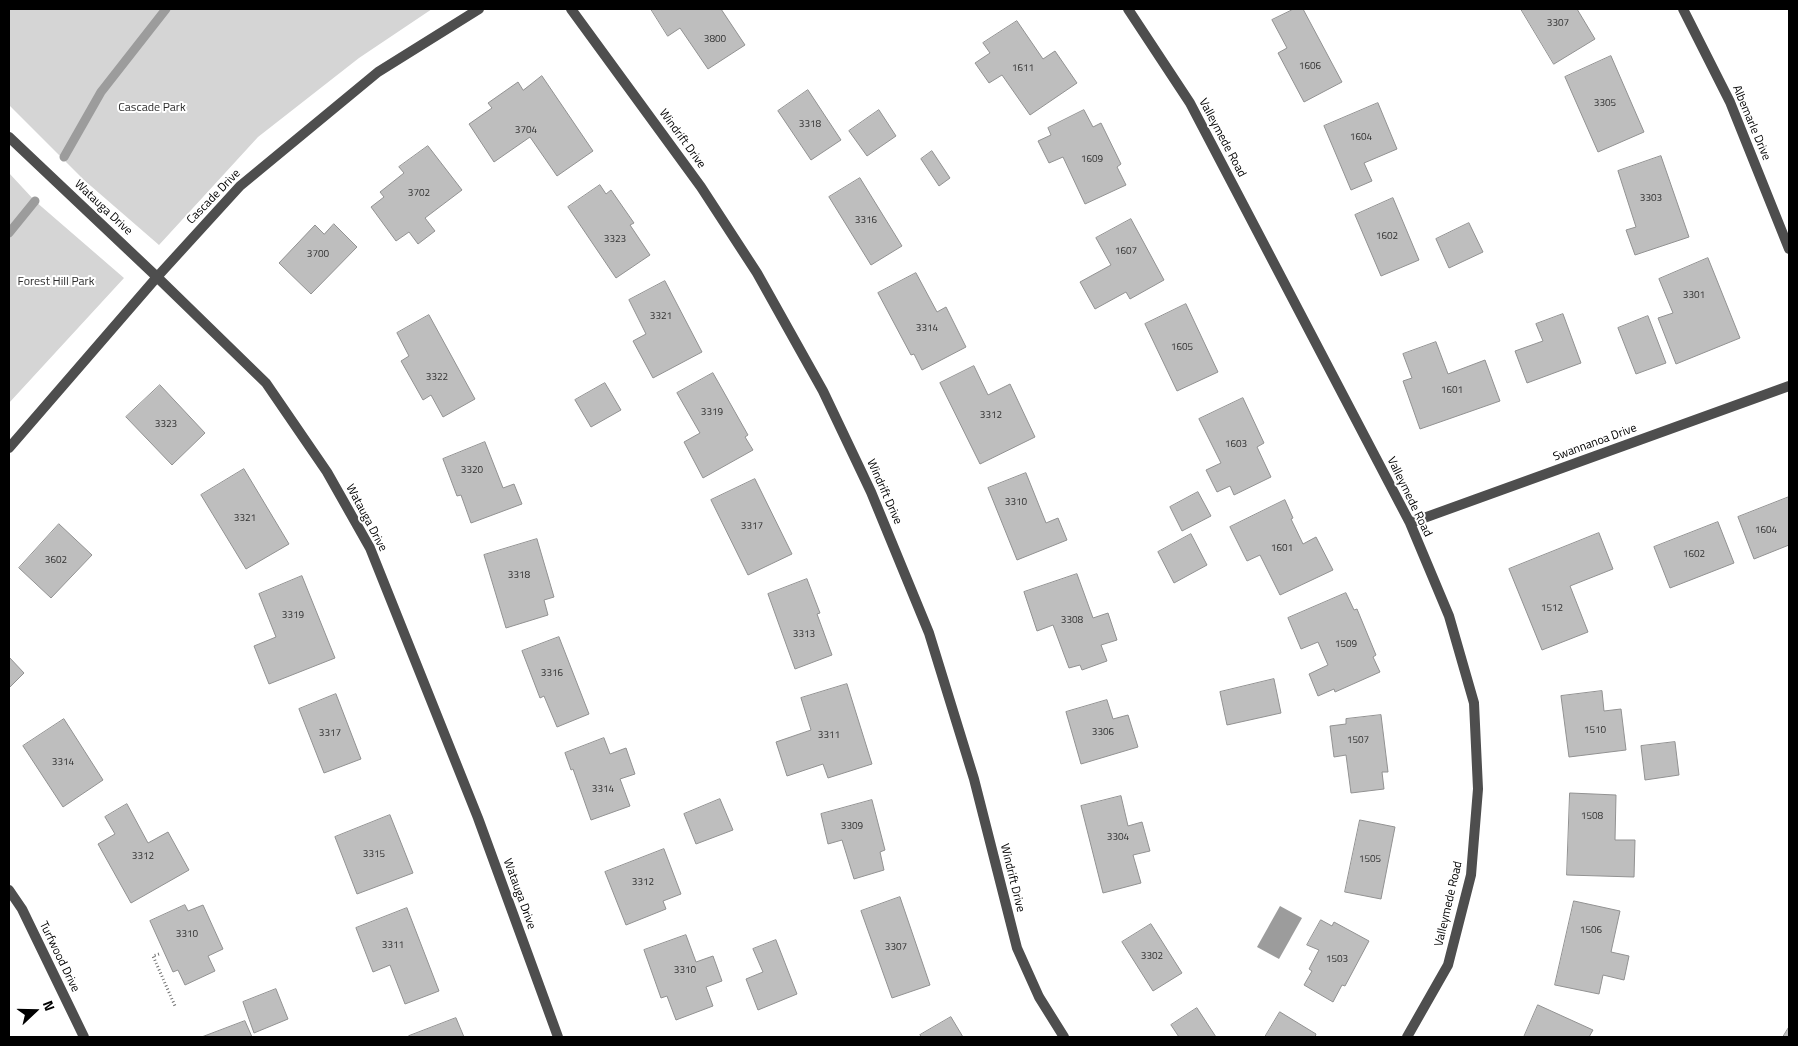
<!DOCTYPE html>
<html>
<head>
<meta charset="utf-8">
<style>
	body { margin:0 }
	#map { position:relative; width:1798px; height:1046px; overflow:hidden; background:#fff; font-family:"Titillium Web",sans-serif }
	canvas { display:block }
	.frame { position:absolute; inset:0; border:10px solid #000; pointer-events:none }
	.north { position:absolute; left:10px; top:986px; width:50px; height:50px; -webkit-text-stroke:4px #fff; paint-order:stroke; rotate:69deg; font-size:14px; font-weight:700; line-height:20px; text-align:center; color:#000 }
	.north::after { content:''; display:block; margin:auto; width:18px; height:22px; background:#000; clip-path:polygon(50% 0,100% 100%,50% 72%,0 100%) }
</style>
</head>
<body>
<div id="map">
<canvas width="1798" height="1046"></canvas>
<div class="frame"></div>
<div class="north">N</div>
</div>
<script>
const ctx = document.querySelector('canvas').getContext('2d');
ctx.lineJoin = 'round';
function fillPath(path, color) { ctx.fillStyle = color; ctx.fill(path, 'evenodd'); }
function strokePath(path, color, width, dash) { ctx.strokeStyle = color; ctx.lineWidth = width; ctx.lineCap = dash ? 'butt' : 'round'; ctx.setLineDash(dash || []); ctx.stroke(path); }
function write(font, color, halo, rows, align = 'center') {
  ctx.font = font + ' "Titillium Web",sans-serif'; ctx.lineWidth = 4; ctx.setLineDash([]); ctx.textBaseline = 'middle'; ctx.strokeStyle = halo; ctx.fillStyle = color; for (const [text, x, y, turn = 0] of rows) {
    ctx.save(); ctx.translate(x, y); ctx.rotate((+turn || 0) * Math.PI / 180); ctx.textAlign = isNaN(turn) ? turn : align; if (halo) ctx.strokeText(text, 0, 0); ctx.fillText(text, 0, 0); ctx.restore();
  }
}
fillPath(new Path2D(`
	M9,9H432L359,58L258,137L159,245L84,180L9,105Z
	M9,173L35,201L124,278L9,403Z`), '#d5d5d5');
fillPath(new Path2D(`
	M1280,906L1302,918L1279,959L1257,947Z`), '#9c9c9c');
strokePath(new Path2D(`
	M64,157L101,92L166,9
	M9,233L35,201`), '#9c9c9c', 9);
const building = new Path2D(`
	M651,9H721L745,45L708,69L680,28L668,36Z
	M1294,9H1303L1342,82L1304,102L1278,53L1287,48L1272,20Z
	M1521,9H1577L1595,39L1554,64Z
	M1017,21L1043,59L1055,51L1077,83L1030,115L1002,75L989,83L975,63L990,53L983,43Z
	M1611,56L1644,132L1598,152L1565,77Z
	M542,76L593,151L557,176L530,137L494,162L469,124L492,108L488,103L518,82L523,90Z
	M808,90L841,140L811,160L778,111Z
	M1378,103L1397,149L1364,163L1372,181L1351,190L1324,126Z
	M879,110L896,136L867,156L849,131Z
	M1084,110L1093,127L1101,123L1121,164L1117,167L1126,185L1085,204L1063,157L1049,163L1038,141L1051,135L1048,128Z
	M428,146L462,190L425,218L435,231L418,244L409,232L396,241L371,207L384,197L380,192L404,173L399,167Z
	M932,151L950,178L939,186L921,159Z
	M1661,156L1689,237L1635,255L1626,230L1636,227L1618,171Z
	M860,178L902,246L871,265L829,197Z
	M600,185L606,194L611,190L634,223L630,225L650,255L616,278L568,207Z
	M1393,198L1419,260L1381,276L1355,215Z
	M1131,219L1164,280L1130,299L1126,292L1095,309L1080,282L1111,265L1096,238Z
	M1469,223L1483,252L1449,268L1436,239Z
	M334,224L357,247L311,294L279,263L315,225L324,234Z
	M1708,258L1740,338L1676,364L1658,318L1673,313L1659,279Z
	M916,273L937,312L946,307L966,347L922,370L914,354L911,355L878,293Z
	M665,281L702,352L653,378L633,341L646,334L629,300Z
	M1186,304L1218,372L1177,391L1145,324Z
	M1563,314L1581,363L1527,383L1515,351L1543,341L1536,324Z
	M429,315L475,399L443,417L431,395L423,400L401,361L409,356L397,333Z
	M1648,316L1666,363L1636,374L1618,328Z
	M1436,342L1448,374L1485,360L1500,401L1420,429L1403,381L1412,378L1403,354Z
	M974,366L988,395L1010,384L1035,437L980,464L940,383Z
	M713,373L748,435L745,437L753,450L703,478L684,442L700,433L677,393Z
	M605,383L621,410L591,427L575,400Z
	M160,385L205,433L172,465L126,417Z
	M1243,398L1264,443L1257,447L1271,477L1234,495L1230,486L1217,492L1206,470L1221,463L1199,419Z
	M485,442L503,488L514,484L522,504L471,523L461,495L457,496L443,459Z
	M244,469L289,544L246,569L201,495Z
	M1026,473L1046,523L1058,518L1067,540L1017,560L988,488Z
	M755,479L792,554L748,575L711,500Z
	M1198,492L1211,516L1182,531L1170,507Z
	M1789,497V545L1754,559L1738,517Z
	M1285,500L1293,518L1291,519L1303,544L1316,537L1333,570L1280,595L1260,555L1247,561L1230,527Z
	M1718,522L1734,563L1670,588L1654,547Z
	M59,524L92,555L51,598L19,568Z
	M1599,533L1613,569L1570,586L1588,632L1542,650L1509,569Z
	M1191,534L1207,565L1174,583L1158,552Z
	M537,539L554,597L544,600L548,615L506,628L484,555Z
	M1077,574L1093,618L1108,613L1117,640L1101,645L1107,661L1082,670L1080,665L1069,668L1053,625L1037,631L1024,592Z
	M302,576L335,658L269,684L254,646L276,637L259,594Z
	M807,579L820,613L817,614L832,655L795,669L768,594Z
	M1346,593L1354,610L1357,609L1376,655L1373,657L1380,672L1335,692L1334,689L1318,696L1309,674L1328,665L1318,642L1301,649L1288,618Z
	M559,637L589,714L557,727L544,696L540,698L522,651Z
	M9,657L24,673L9,688Z
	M1274,679L1281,713L1227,725L1220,692Z
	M847,684L872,764L828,778L823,764L787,776L776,742L811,730L801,698Z
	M1602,691L1604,711L1621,709L1626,750L1569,757L1561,696Z
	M336,694L361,759L324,773L299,709Z
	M1107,700L1113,719L1128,715L1138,747L1081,764L1066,712Z
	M1381,715L1388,772H1382L1384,789L1351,793L1346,755L1334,757L1330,726L1346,724V719Z
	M64,719L103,780L63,807L23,746Z
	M604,738L610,754L626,748L635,774L620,779L630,806L591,820L573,769L571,770L565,753Z
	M1675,742L1679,775L1645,780L1641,746Z
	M1570,793L1616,795L1615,840H1635L1634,877L1567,875Z
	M1121,796L1128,826L1142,822L1150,851L1133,855L1141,883L1103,893L1081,806Z
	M720,799L733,830L696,844L684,814Z
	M872,800L885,850L880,852L884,870L854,879L842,840L828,844L821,814Z
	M127,804L148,843L168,832L189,870L131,903L98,844L115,834L105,817Z
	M390,815L413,873L357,894L335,837Z
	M1360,820L1395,827L1381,899L1345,892Z
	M664,849L681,894L663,901L666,909L626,925L605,872Z
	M900,897L930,985L892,998L861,911Z
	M1574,901L1620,911L1611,952L1629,956L1624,980L1603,975L1599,994L1555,985Z
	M185,905L188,911L203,905L223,949L208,956L215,971L185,985L178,970L173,972L150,921Z
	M407,908L439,991L405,1004L390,965L373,972L356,928Z
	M1321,920L1332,926L1334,922L1369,941L1345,986L1342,985L1333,1002L1304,985L1312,971L1309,969L1319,950L1307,945Z
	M1151,924L1182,973L1153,991L1122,942Z
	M686,935L696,962L713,956L722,981L706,987L713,1006L676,1020L667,996L661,998L644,950Z
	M776,940L797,994L758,1010L746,979L763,972L753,949Z
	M276,989L288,1019L254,1033L243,1002Z
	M1538,1005L1593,1030L1589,1037H1524Z
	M1197,1008L1216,1037H1179L1171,1025Z
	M1280,1012L1316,1034L1315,1037H1265Z
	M951,1017L963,1037H922L920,1035Z
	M456,1018L464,1037H410L409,1036Z
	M245,1021L252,1037H202Z
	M1789,1027V1037H1783Z`);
fillPath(building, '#bebebe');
strokePath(building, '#929292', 1);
strokePath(new Path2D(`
	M159,954L153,956L175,1006`), '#707070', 3, [1, 2.5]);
strokePath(new Path2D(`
	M571,9L701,187L757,273L823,391L871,492L929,633L974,779L1017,948L1039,997L1064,1037
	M1128,9L1190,103L1410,523L1449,616L1474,703L1478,789L1471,875L1448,965L1407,1037
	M1683,9L1730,102L1789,249
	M9,137L157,277L266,383L327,472L370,548L478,818L558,1037
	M9,448L157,277L240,186L378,72L479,9
	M1410,523L1789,386
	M9,890L22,909L84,1037`), '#4e4e4e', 10);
write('10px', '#303030', null, [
	["3307",1558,24],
	["3800",715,40],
	["1606",1310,67],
	["1611",1023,69],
	["3305",1605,104],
	["3318",810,125],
	["3704",526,131],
	["1604",1361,138],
	["1609",1092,160],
	["3702",419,194],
	["3303",1651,199],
	["3316",866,221],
	["1602",1387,237],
	["3323",615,240],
	["1607",1126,252],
	["3700",318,255],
	["3301",1694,296],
	["3321",661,317],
	["3314",927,329],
	["1605",1182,348],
	["3322",437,378],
	["1601",1452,391],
	["3319",712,413],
	["3312",991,416],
	["3323",166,425],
	["1603",1236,445],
	["3320",472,471],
	["3310",1016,503],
	["3321",245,519],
	["3317",752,527],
	["1604",1766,531],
	["1601",1282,549],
	["1602",1694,555],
	["3602",56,561],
	["3318",519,576],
	["1512",1552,609],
	["3319",293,616],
	["3308",1072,621],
	["3313",804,635],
	["1509",1346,645],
	["3316",552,674],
	["1510",1595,731],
	["3306",1103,733],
	["3317",330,734],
	["3311",829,736],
	["1507",1358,741],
	["3314",63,763],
	["3314",603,790],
	["1508",1592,817],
	["3309",852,827],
	["3304",1118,838],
	["3315",374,855],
	["3312",143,857],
	["1505",1370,860],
	["3312",643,883],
	["1506",1591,931],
	["3310",187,935],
	["3311",393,946],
	["3307",896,948],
	["3302",1152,957],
	["1503",1337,960],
	["3310",685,971]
]);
write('12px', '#2c2c2c', '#fff', [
	["Cascade Park",152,108],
	["Forest Hill Park",56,282]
]);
write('12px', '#000', '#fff', [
	["Albemarle Drive",1751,123,67],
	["Valleymede Road",1222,138,62],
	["Windrift Drive",682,139,54],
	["Cascade Drive",214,197,-46],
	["Watauga Drive",103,208,43],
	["Swannanoa Drive",1595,443,-20],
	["Windrift Drive",884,492,66],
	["Valleymede Road",1409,497,64],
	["Watauga Drive",366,518,62],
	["Windrift Drive",1012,878,76],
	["Watauga Drive",519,894,70],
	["Valleymede Road",1449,904,-77],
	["Turfwood Drive",59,957,64]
]);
</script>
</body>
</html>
